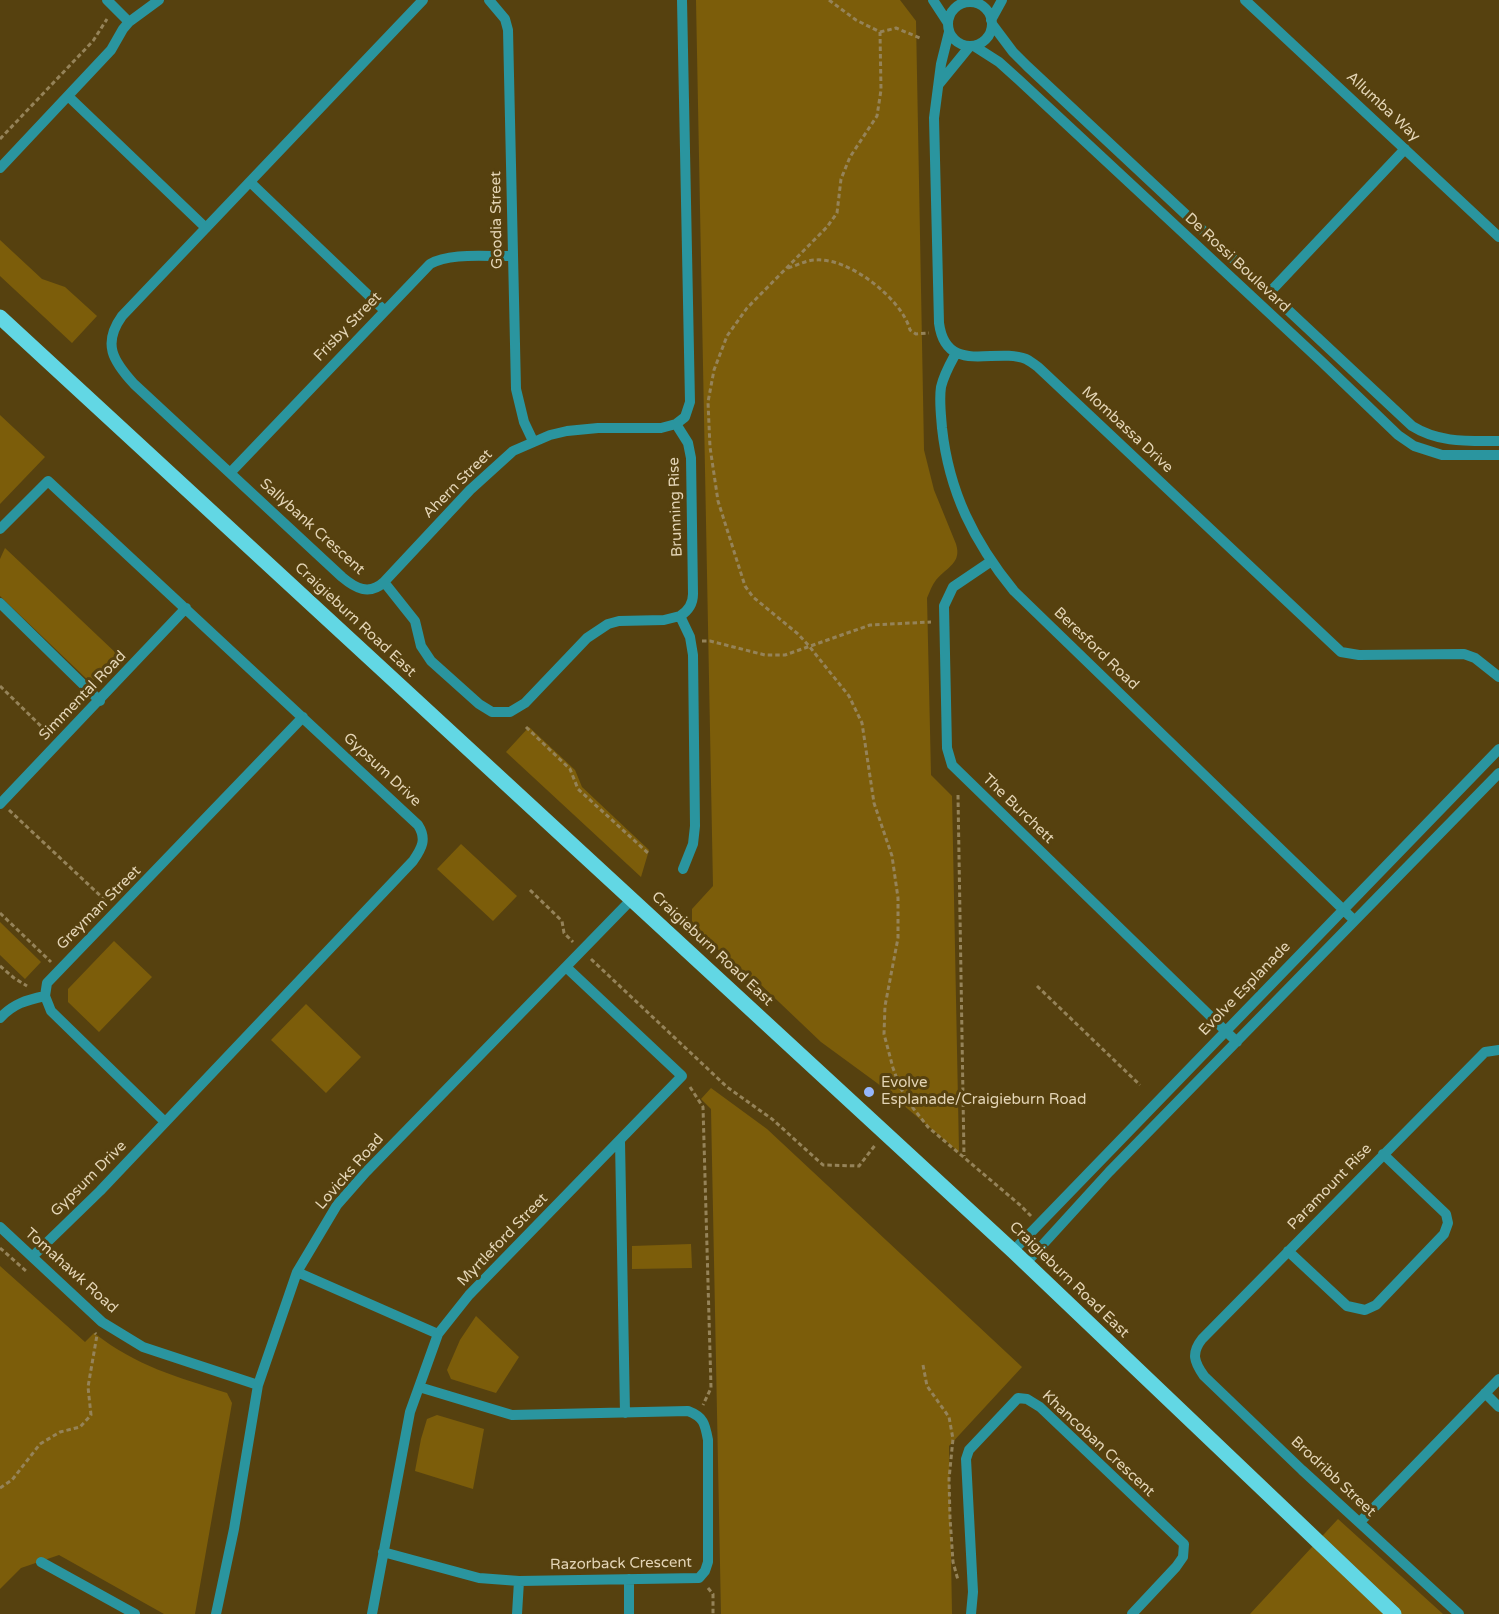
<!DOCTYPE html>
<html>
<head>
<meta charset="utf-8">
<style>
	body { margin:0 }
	canvas { display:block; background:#56410f }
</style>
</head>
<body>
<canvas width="1499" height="1614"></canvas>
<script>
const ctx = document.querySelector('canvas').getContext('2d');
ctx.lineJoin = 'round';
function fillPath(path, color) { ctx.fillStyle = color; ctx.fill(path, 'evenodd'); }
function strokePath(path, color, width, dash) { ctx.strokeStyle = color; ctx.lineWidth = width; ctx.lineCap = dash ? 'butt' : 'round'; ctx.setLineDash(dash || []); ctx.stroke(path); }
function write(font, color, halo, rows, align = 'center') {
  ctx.font = font + ' "Varela Round",sans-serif'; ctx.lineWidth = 6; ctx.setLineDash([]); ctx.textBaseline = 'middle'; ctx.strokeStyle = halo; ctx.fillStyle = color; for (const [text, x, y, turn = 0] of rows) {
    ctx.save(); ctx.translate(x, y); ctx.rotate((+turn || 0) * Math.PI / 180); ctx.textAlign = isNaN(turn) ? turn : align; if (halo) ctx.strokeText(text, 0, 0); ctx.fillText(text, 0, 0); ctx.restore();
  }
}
fillPath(new Path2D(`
	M696,0H900L916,21L924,450L934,490L956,544C962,563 947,567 936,580C932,585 930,591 927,598L931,775L952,796L959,1152L877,1083L821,1042L759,983L756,985L692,925V909L713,886Z
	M0,240L42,279L65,287L97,316L72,343L0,276Z
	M0,415L45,457L0,504Z
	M5,548L118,655L91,683L0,596V559Z
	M529,727L575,770L582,787L649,850L641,877L506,752Z
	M461,844L517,896L493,921L437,869Z
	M0,922L41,962L25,979L0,955Z
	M114,941L152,977L99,1032L68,1002V989Z
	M306,1004L361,1057L326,1093L271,1040Z
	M711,1088L767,1129L1022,1367L949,1446L952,1614H721L711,1109L701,1099Z
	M691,1244L692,1268L632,1269V1246Z
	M0,1266L85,1342L94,1333C138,1367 175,1376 227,1393L232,1403L195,1614H164L59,1555L21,1568L0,1589Z
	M476,1316L519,1357L496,1393L451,1379L447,1370L460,1340Z
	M437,1415L484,1429L473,1489L415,1471L421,1439L427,1419Z
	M1338,1519L1443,1614H1250Z`), '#7c5d0a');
strokePath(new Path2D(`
	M829,0L856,20L880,32L881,90L877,116L850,157L841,179L837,213L827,227L747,308L727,336L714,370L708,402L710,447L718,501L745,586L753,597L798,634L809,646L849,696L862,723L874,803L892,856L898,898V938L885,1006L884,1034L893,1068L900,1087L909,1103L928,1127L1020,1205L1031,1216
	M880,32L896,28L920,38
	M0,139L93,41L107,19
	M788,268C796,266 806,260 815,260C849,257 902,299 910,330L916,334L929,333
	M702,641H710L765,655H785L870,625L931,622
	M0,686L49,734
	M526,727L570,769L578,789L648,853
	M958,795L964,1156
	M9,810L107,902
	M530,890L562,921L564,933L573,942
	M0,913L51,962
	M591,959L727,1087L772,1119L823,1165L859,1166L876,1144
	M0,966L14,978L27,986
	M1037,986L1140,1085
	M690,1087L703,1107L711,1388L703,1405
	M0,1248L26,1271
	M923,1365L927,1386L949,1417L953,1439L949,1479L950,1518L953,1562L958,1580
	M0,1488L12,1480L40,1444L60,1432L80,1427L91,1415L88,1387L97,1335L95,1333
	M708,1588L713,1594V1614`), '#958359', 3, [4.5, 3]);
strokePath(new Path2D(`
	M107,0L129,22
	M423,0L122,316C102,344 113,361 134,384L342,577C355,588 369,596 384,582L415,621L421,646L431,661L479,704L492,712H510L525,703L587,638L608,624L619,621L664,620L680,616
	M489,0L505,19L508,30L516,389L524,422L533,441
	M682,0L690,402L685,417L676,424L688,443L691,458L693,594C693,604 688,611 680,616L690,637L693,655L695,826L693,844L683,869
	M933,0L948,23
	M1245,0L1499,237
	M948 24a22 22 0 1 1 44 0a22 22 0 1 1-44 0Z
	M991,20L1002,0
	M992,24L1013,52L1027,66L1412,426C1439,443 1468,441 1499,441
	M949,32L941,64L934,118L939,323C946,376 994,347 1026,359C1030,361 1034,364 1038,367L1341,652L1359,655L1464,654L1475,658L1499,677
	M974,46L999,62L1019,80L1322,362L1398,435L1414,446L1442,455H1499
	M939,84L970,46
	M68,96L206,228
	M0,168L111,50L123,29L129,22L159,0
	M250,182L385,311
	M1270,292L1405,149
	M956,353C950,364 944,374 941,387C939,400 941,415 942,428C949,492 974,542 1014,591L1354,920
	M230,473L430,264C450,252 489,257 513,256
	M0,529L48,481L418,825C427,839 422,848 413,861L100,1191L33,1256
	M990,562L953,587L944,606L947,748L952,765L1237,1042
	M384,582L470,490L513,451L550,435L567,431L598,428H661L676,424
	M0,603L100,701
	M0,804L186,608
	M0,1018C13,1004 26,1000 45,996
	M165,1122L51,1011L45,996L47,983L303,717
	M620,1141L625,1413
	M0,1227L102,1322L143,1347L258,1385
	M1013,1251L1499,749
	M1288,1251L1347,1306L1365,1310L1376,1305L1444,1234L1448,1223L1446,1214L1383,1154
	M1026,1263L1109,1172L1499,773
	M297,1272L438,1334
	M1485,1393L1499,1407
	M1360,1522L1499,1379
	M383,1552L479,1578L519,1581L699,1578L705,1571L708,1562V1440C705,1424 704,1417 688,1411L512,1415L419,1387
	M41,1562L135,1614
	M629,1579V1614
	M216,1614L234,1529L258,1385L297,1272L337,1205L366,1172L631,900
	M372,1614L410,1412L438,1334L469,1295L682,1076L566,967
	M517,1614L519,1581
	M971,1614L973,1592L966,1459L969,1450L1018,1398L1027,1399L1040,1407L1184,1544L1183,1557L1176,1567L1132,1614
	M1459,1614L1302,1470L1204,1376C1194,1362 1191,1353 1202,1339L1485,1052L1499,1050`), '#2a959f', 10);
strokePath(new Path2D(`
	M0,317L1013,1251L1394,1614`), '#62d7e4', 15);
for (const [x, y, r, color] of [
	[869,1092,6,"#95b6fd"]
]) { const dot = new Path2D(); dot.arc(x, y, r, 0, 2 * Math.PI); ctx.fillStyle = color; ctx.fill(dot); strokePath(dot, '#56410f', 2); }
write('15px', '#e3d4b5', '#56410f', [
	["Allumba Way",1383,107,43],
	["Goodia Street",497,220,-91],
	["De Rossi Boulevard",1237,263,43],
	["Frisby Street",348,327,-46],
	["Mombassa Drive",1127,430,43],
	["Ahern Street",458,484,-45],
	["Brunning Rise",676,507,-92],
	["Sallybank Crescent",312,527,42],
	["Craigieburn Road East",355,620,43],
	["Beresford Road",1096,649,44],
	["Simmental Road",83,696,-46],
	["Gypsum Drive",382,770,43],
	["The Burchett",1018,809,44],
	["Greyman Street",99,908,-45],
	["Craigieburn Road East",712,949,43],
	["Evolve Esplanade",1245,989,-46],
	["Lovicks Road",350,1172,-49],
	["Gypsum Drive",89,1179,-45],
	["Paramount Rise",1330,1187,-46],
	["Myrtleford Street",503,1240,-46],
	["Tomahawk Road",71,1271,42],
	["Craigieburn Road East",1069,1280,44],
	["Khancoban Crescent",1098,1444,43],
	["Brodribb Street",1333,1477,43],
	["Razorback Crescent",621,1564,-1]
]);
write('15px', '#e3d4b5', '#56410f', [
	["Evolve",881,1083],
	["Esplanade/Craigieburn Road",881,1100]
], 'left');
</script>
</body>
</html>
